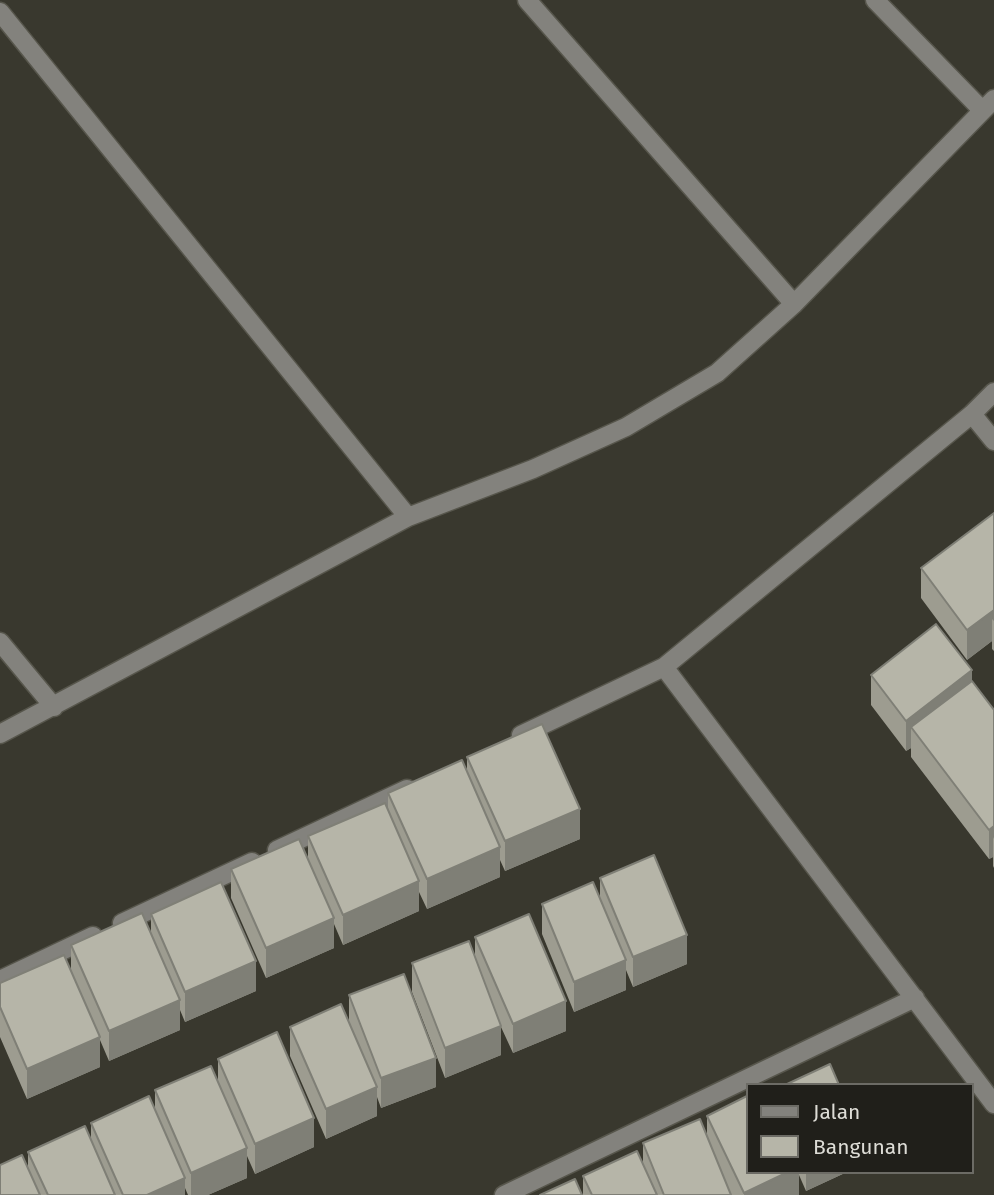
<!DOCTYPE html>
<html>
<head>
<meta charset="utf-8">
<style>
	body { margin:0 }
	#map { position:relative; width:994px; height:1195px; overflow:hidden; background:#39382e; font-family:"Fira Sans",sans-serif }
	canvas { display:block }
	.legend { position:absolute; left:746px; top:1083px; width:228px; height:91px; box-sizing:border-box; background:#201f1a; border:2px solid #6c6b65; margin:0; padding:9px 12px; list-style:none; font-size:21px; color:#dddcd6 }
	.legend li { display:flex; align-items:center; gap:14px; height:35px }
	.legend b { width:35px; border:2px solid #6c6b65 }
</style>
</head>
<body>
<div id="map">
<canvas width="994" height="1195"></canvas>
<ul class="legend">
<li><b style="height:9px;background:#83827d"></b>Jalan</li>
<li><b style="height:19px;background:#b6b5a8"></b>Bangunan</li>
</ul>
</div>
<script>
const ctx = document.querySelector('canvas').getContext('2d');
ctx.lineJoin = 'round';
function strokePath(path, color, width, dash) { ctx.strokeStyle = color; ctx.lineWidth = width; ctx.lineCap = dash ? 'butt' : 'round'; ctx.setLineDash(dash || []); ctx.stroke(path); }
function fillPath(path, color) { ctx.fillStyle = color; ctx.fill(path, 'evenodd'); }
const minor = new Path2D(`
	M527,0L794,304
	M875,0L982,110
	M0,12L408,517
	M972,414L994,441
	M0,642L54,707
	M664,667L994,1104
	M0,734L408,517L533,469L626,427L717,373L794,304L994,99
	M521,735L664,667L972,414L994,392
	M277,850L407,789
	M122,923L252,862
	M0,980L93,936
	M504,1195L915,998`);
strokePath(minor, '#57564c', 21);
strokePath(minor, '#83827d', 18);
fillPath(new Path2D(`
	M994,513V651L992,649V641L967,660L921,598V568Z
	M871,675L972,681L994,710V868L993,866V857L989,859L911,757V748L906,751L871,705Z
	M467,757L580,839L505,871L500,860V877L427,909L419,892V911L343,945L334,924V948L266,978L231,898V869L308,860V836L388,811V793L467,771Z
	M600,878L687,964L633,987L626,970V990L574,1012L542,934V904L600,898Z
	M151,914L256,991L185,1022L180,1010V1030L109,1061L100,1040V1067L27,1099L0,1037V983L71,972V945L151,933Z
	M475,937L566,1031L513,1053L501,1027V1055L445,1078L412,992V963L475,958Z
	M349,995L436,1087L381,1108L377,1097V1116L326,1139L290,1056V1027L349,1024Z
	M218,1059L314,1147L255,1174L247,1156V1178L208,1195H188L185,1188V1195H0L28,1169V1152L91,1140V1123L155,1110V1090L218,1081Z
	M707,1116L747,1172H847L806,1191L799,1175V1195H583V1176L643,1165V1143L707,1136Z`), '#9d9c90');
fillPath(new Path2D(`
	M994,610V621L992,619V641L967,660V630Z
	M972,670V699L911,727V748L906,751V721Z
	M580,809V839L505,871V841Z
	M994,826V839L993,837V857L989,859V830Z
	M500,847V877L427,909V879Z
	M419,881V911L343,945V915Z
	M334,918V948L266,978V948Z
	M687,935V964L633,987V957Z
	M626,960V990L574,1012V982Z
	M256,961V991L185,1022V992Z
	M180,1000V1030L109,1061V1031Z
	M566,1001V1031L513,1053V1024Z
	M501,1026V1055L445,1078V1048Z
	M100,1037V1067L27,1099V1069Z
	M436,1058V1087L381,1108V1078Z
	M377,1087V1116L326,1139V1109Z
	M314,1118V1147L255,1174V1144Z
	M247,1148V1178L208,1195H191V1173Z
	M788,1172H799V1195H744V1193Z
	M806,1172H847L806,1191Z
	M185,1178V1195H147Z`), '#7f7f76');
const building = new Path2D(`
	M994,513V610L967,630L921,568Z
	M936,624L972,670L906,721L871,675Z
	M972,681L994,710V826L989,830L911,727Z
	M542,724L580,809L505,841L467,757Z
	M462,760L500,847L427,879L388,793Z
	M385,803L419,881L343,915L308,836Z
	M299,839L334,918L266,948L231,869Z
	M654,855L687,935L633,957L600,878Z
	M221,882L256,961L185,992L151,914Z
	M593,882L626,960L574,982L542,904Z
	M142,913L180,1000L109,1031L71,945Z
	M529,914L566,1001L513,1024L475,937Z
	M469,941L501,1026L445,1048L412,963Z
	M64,955L100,1037L27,1069L0,1007V983Z
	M404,974L436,1058L381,1078L349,995Z
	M341,1004L377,1087L326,1109L290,1027Z
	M277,1032L314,1118L255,1144L218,1059Z
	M830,1064L839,1085H785Z
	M211,1066L247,1148L191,1173L155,1090Z
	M149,1096L185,1178L147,1195H123L91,1123Z
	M747,1096V1172H788L744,1193L707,1116Z
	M700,1119L731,1195H664L643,1143Z
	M85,1126L115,1195H48L28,1152Z
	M637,1151L657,1195H592L583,1176Z
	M22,1155L40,1195H0V1165Z
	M575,1179L582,1195H540Z`);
fillPath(building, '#b6b5a8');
strokePath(building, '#7f7f76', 2);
</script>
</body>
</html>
